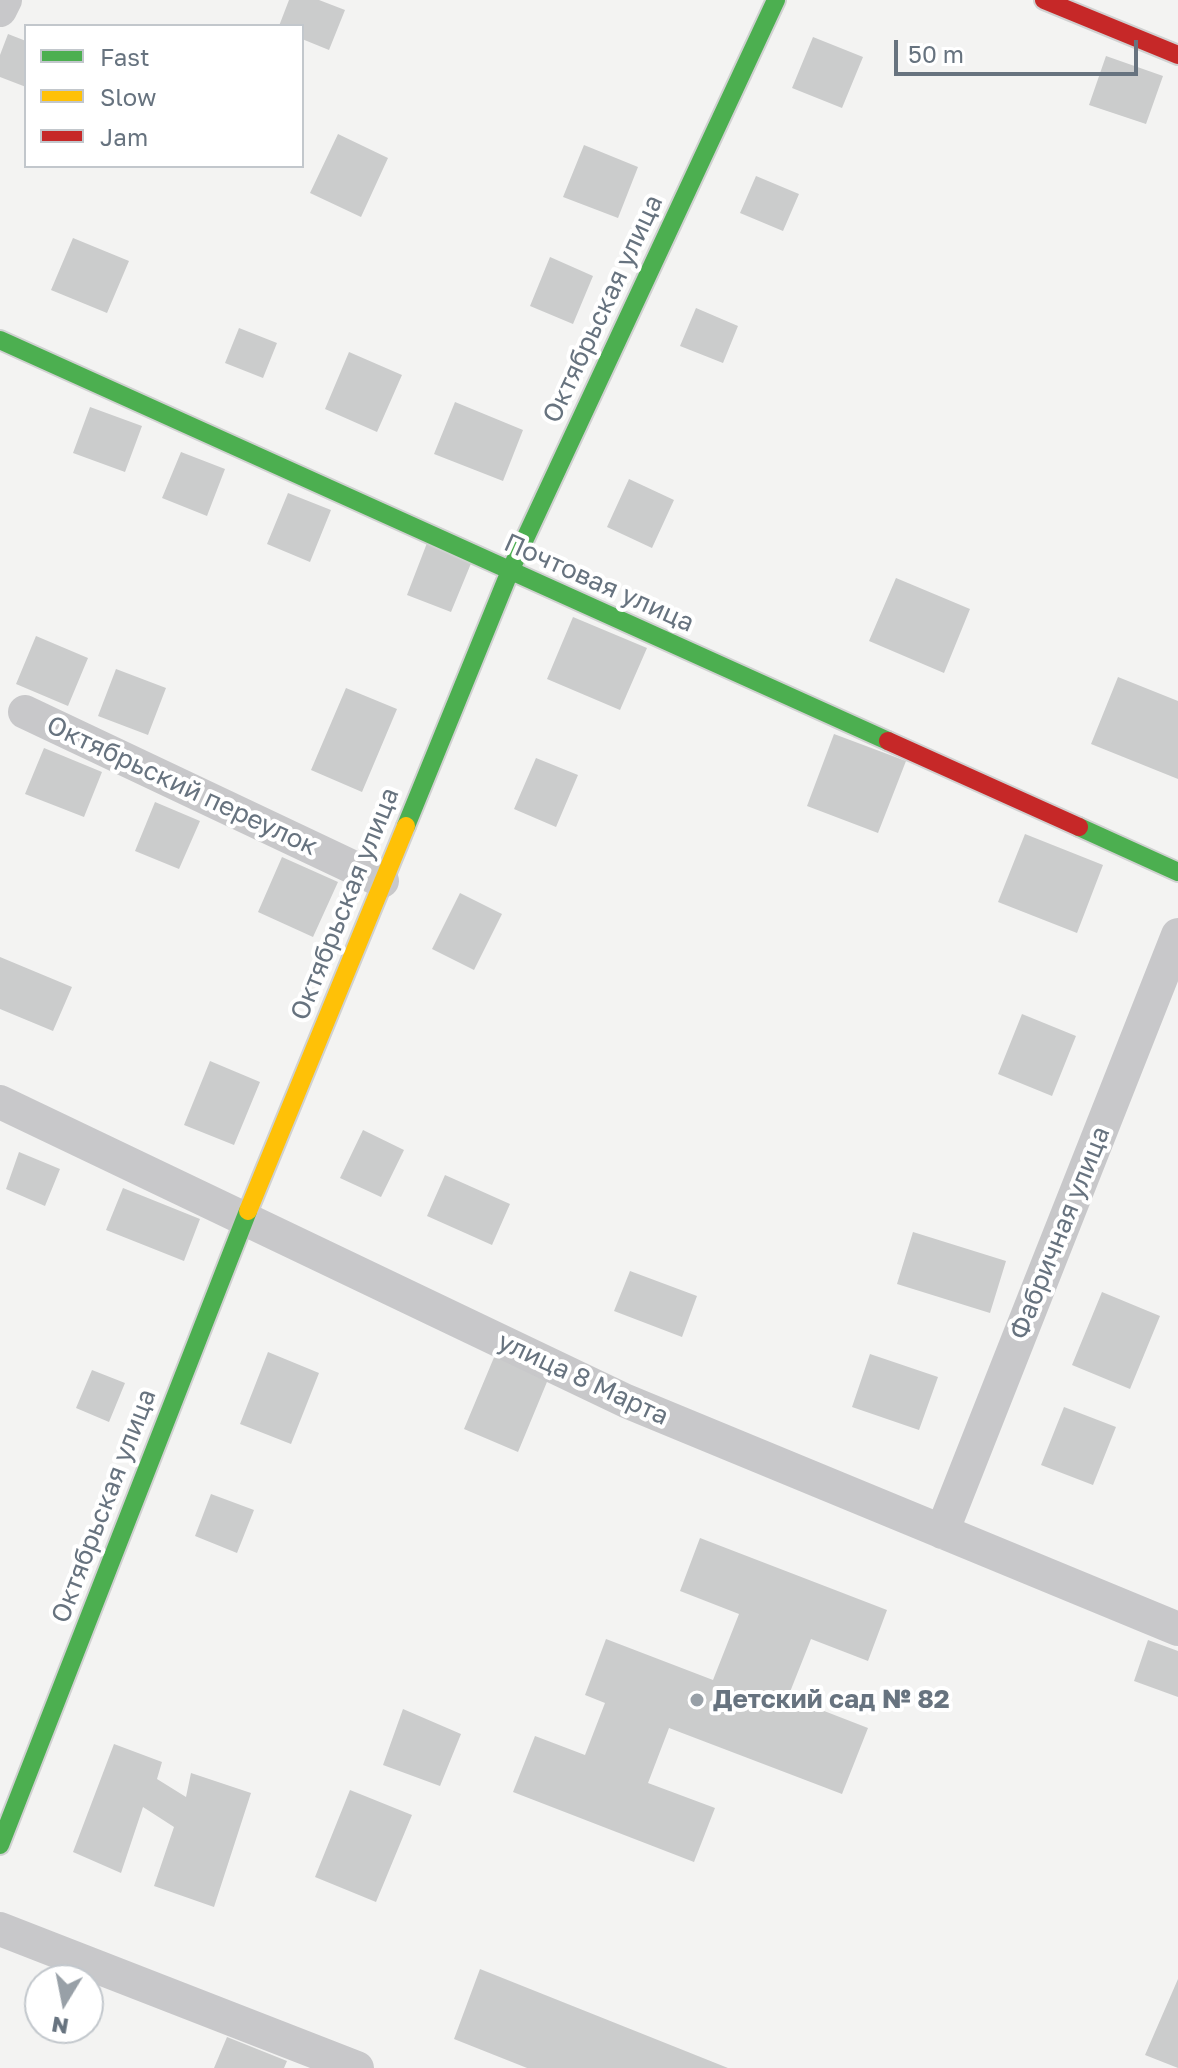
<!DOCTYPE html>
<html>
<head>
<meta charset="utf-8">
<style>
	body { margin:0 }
	#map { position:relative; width:1178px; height:2068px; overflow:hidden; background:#f3f3f2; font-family:"Golos Text",sans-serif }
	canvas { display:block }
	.legend { position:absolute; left:24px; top:24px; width:280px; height:144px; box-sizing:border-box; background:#fff; border:2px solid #c2c7cc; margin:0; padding:10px 14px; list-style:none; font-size:24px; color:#67737f }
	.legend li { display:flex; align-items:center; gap:16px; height:40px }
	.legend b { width:40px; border:2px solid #c2c7cc }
	.north { position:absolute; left:24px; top:1964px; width:80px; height:80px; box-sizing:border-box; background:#fff; border:2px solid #c2c7cc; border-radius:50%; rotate:190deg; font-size:22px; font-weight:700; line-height:32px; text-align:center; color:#67737f }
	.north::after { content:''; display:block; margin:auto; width:28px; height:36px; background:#98a0a7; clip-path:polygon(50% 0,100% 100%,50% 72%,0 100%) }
	.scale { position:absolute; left:894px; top:40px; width:244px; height:36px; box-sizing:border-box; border:4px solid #67737f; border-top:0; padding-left:10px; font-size:24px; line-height:28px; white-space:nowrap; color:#67737f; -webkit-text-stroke:6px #fff; paint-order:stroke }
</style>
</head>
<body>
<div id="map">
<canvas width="1178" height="2068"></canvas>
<ul class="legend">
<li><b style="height:10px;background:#4caf50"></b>Fast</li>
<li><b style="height:10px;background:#ffc107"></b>Slow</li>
<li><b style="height:10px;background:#c62828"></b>Jam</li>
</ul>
<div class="north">N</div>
<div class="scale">50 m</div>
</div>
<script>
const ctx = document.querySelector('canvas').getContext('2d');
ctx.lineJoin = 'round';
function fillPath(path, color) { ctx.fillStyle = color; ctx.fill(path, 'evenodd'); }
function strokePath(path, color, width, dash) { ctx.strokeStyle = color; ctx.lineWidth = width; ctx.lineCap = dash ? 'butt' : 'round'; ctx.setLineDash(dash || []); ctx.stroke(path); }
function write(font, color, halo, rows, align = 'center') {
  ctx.font = font + ' "Golos Text",sans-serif'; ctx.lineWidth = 8; ctx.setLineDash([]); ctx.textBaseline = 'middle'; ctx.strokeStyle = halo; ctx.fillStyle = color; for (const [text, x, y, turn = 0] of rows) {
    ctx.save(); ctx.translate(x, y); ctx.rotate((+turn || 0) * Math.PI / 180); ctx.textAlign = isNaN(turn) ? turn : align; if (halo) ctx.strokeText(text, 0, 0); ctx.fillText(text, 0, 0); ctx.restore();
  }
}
fillPath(new Path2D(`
	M289,0H319L345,10L329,50L302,39V26H279Z
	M8,34L26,41V87L0,77V55Z
	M813,37L863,57L842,108L792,88Z
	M1106,56L1163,76L1146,124L1089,105Z
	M338,134L388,158L361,217L310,193Z
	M584,145L638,167L618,218L563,197Z
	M756,176L799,194L783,231L740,213Z
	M73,238L129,261L107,313L51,290Z
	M550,257L593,276L573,324L530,306Z
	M696,308L738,326L723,363L680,346Z
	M239,328L277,343L263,378L225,363Z
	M349,352L402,375L377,432L325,409Z
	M455,402L523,430L503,481L434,454Z
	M90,407L142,426L125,472L73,453Z
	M181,452L225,469L207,516L162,498Z
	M629,479L674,500L652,548L607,527Z
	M288,493L331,510L310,562L267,544Z
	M427,543L472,561L451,612L407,595Z
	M896,578L970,609L944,673L869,641Z
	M573,617L647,648L620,710L547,679Z
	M36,636L88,658L68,706L16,684Z
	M116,669L166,688L148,735L98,716Z
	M1118,677L1178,701V779L1091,744Z
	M346,688L397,709L362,792L311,770Z
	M834,734L906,761L878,833L807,806Z
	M44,748L102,772L84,817L25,794Z
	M536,758L578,775L556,827L514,809Z
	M155,802L200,821L179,869L135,851Z
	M1025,834L1103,865L1077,933L998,902Z
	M282,857L338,882L313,937L258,912Z
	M460,893L502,914L474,970L432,949Z
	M0,957L72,987L53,1031L0,1009Z
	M1022,1014L1076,1036L1052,1096L998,1074Z
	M210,1061L260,1082L234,1145L184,1125Z
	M363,1130L404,1150L381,1197L340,1178Z
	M19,1152L60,1169L45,1206L6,1189Z
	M445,1175L510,1204L492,1245L427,1216Z
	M123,1188L200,1219L184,1261L106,1230Z
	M913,1232L1006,1261L990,1313L897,1284Z
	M630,1271L697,1296L682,1337L614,1311Z
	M1102,1292L1160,1316L1130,1389L1072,1365Z
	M268,1352L319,1373L291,1444L240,1424Z
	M870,1354L938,1377L919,1430L852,1407Z
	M495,1355L549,1377L518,1452L464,1429Z
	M92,1370L125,1383L109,1422L76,1408Z
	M1064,1407L1116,1427L1093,1485L1041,1465Z
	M211,1494L254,1510L237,1553L195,1536Z
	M700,1538L887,1610L868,1661L811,1639L788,1697L868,1728L842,1794L669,1728L648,1783L715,1808L694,1862L513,1792L535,1736L585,1755L605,1703L585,1695L606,1639L713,1680L739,1614L680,1591Z
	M1148,1640L1178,1651V1697L1134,1681Z
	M403,1709L461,1734L440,1786L383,1765Z
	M114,1744L162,1762L157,1779L186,1797L191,1773L251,1793L214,1907L154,1886L174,1827L143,1807L121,1873L73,1852Z
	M350,1790L412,1815L376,1902L315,1877Z
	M480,1969L728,2068H527L454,2039Z
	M1178,1979V2068L1145,2055Z
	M227,2037L287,2061L284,2068H214Z`), '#cbcccc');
const fast = new Path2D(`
	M0,340L888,741
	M406,826L510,571L776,0
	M1079,827L1178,872
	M0,1845L248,1211`);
const slow = new Path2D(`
	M248,1211L406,826`);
const jam = new Path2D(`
	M1044,0L1178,55
	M888,741L1079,827`);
strokePath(fast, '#d0d1d1', 22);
strokePath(slow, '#d0d1d1', 22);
strokePath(jam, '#d0d1d1', 22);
strokePath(new Path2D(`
	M0,10L5,0
	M25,712L382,881
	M0,1102L626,1401L1178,1629
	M942,1532L1178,935
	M0,1929L357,2068`), '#c8c8ca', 34);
strokePath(fast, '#4caf50', 18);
strokePath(slow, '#ffc107', 18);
strokePath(jam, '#c62828', 18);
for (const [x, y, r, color] of [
	[697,1700,8,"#98a0a7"]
]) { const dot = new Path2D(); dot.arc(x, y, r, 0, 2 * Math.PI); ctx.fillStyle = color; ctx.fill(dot); strokePath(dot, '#fff', 3); }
write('26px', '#67737f', '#fff', [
	["Октябрьская улица",603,309,-65],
	["Почтовая улица",599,583,24],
	["Октябрьский переулок",182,786,25],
	["Октябрьская улица",345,904,-68],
	["Фабричная улица",1060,1233,-68],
	["улица 8 Марта",583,1379,25],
	["Октябрьская улица",104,1506,-69]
]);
write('bold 26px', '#67737f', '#fff', [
	["Детский сад № 82",713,1700]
], 'left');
</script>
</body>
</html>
